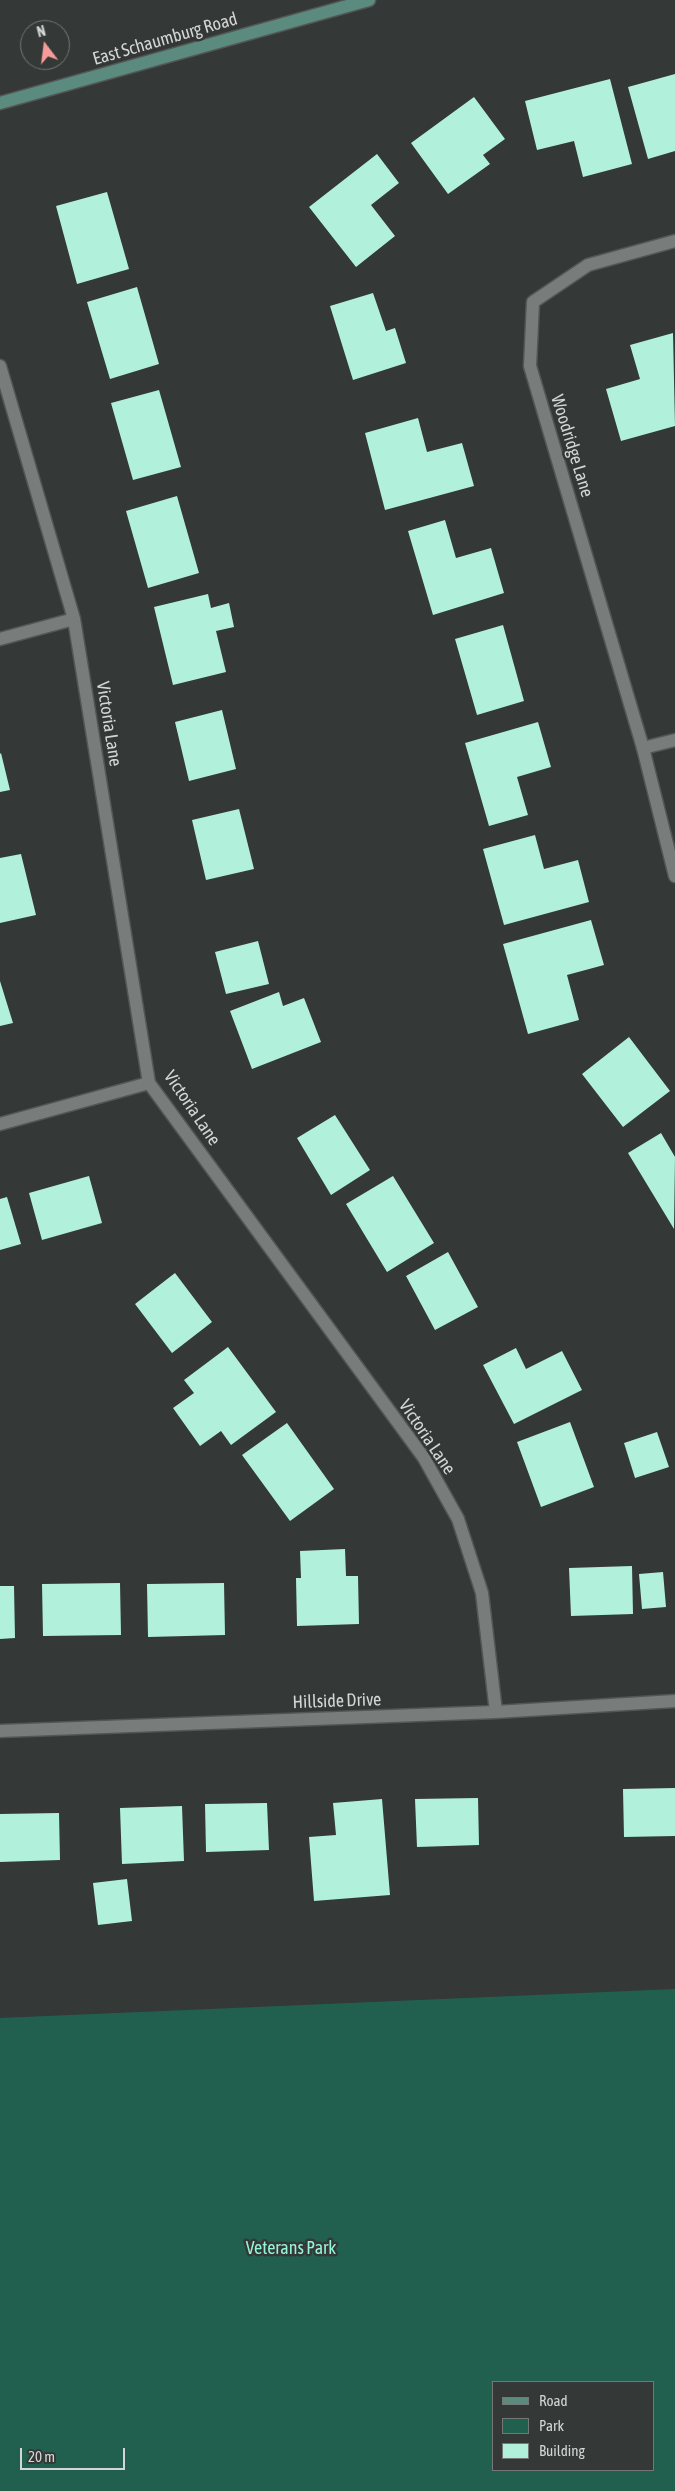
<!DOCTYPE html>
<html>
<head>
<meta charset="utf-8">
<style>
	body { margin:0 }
	#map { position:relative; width:675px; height:2491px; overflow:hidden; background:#343836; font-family:"Asap Condensed",sans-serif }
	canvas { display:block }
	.legend { position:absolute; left:492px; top:2381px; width:162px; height:90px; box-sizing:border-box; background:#343836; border:1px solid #747776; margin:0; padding:6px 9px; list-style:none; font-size:15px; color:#d4d6d5 }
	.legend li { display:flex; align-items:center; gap:10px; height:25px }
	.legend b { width:25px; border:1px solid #747776 }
	.north { position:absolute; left:20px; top:20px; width:50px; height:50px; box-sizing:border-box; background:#343836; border:1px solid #747776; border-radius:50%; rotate:345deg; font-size:14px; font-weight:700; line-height:20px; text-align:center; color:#d4d6d5 }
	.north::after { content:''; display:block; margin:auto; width:18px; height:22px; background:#f59b99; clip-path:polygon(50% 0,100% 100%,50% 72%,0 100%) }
	.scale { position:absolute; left:20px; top:2448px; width:105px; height:22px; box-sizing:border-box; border:2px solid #d4d6d5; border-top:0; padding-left:6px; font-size:15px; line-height:18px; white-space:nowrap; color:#d4d6d5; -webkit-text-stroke:4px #343836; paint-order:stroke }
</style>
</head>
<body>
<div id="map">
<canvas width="675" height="2491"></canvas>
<ul class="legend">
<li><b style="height:6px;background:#5b8a7f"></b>Road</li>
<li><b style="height:14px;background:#21604e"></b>Park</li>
<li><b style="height:14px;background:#b1f1db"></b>Building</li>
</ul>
<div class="north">N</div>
<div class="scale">20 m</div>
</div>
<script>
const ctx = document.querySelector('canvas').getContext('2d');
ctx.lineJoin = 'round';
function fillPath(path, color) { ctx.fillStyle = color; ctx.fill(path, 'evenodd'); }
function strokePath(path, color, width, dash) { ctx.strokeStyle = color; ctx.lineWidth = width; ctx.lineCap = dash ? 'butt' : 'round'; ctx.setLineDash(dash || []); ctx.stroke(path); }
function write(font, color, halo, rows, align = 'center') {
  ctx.font = font + ' "Asap Condensed",sans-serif'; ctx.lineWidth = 5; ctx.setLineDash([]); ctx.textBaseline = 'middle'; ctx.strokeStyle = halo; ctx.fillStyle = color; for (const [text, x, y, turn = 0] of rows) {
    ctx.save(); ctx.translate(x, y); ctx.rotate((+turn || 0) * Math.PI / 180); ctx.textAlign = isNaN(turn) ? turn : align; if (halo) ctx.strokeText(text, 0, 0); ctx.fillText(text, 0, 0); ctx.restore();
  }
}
fillPath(new Path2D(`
	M675,1989V2491H0V2018ZM494,2382H654V2470H494Z`), '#21604e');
fillPath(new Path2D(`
	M675,74V151L648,159L628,87Z
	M610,79L632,164L583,177L574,141L537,150L525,101Z
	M474,97L505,139L483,155L490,164L448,194L411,143Z
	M377,154L399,183L371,205L395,236L356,267L309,207Z
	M107,192L129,269L77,284L56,206Z
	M137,287L159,364L110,379L87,302Z
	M373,293L386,331L395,328L406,363L353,380L330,306Z
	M673,333L675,426L621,441L606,389L640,379L630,345Z
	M159,390L181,467L133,480L111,403Z
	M418,418L427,452L462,443L474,486L385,510L365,433Z
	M177,496L199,573L148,588L126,511Z
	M445,520L456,558L491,548L504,593L433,615L408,531Z
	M208,594L211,608L229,603L234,627L216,631L226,672L173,685L154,607Z
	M503,625L524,701L477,715L455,639Z
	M222,710L236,769L189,781L175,722Z
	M538,722L551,767L517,777L528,815L489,826L465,743Z
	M1,753L10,790L0,792V754Z
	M239,809L254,869L206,880L192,820Z
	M535,835L544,869L578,860L589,902L504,925L483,849Z
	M21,854L36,915L0,923V858Z
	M591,920L604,965L567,975L579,1020L528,1034L503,944Z
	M258,941L269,984L226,994L215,952Z
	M0,981L13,1023L0,1026Z
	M279,992L283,1006L304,998L321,1042L252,1069L230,1011Z
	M629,1037L670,1091L623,1127L582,1074Z
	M335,1115L370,1170L331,1195L297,1138Z
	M661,1133L675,1157L674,1229L628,1153Z
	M89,1176L102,1223L42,1240L29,1193Z
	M393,1176L434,1243L387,1272L346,1204Z
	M7,1197L21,1244L0,1250V1199Z
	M448,1252L478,1307L435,1330L406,1276Z
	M175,1273L212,1322L172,1353L135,1304Z
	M228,1347L276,1412L231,1445L221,1431L200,1446L173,1408L194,1393L184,1380Z
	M516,1348L526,1369L562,1351L582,1390L514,1424L483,1365Z
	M570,1422L594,1487L541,1507L517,1442Z
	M287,1423L334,1489L290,1521L242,1455Z
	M657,1432L669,1467L635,1478L624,1443Z
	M345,1549L346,1576H358L359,1624L297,1626L296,1578H301L300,1551Z
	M632,1566L633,1614L571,1616L569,1568Z
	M663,1572L666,1607L642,1609L639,1574Z
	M120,1583L121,1635L43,1636L42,1584Z
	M224,1583L225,1635L148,1637L147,1584Z
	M0,1586H14L15,1638L0,1639Z
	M675,1788V1836L624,1837L623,1789Z
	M478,1798L479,1845L417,1847L415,1799Z
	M382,1799L390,1895L314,1901L309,1837L336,1835L333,1803Z
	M267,1803L269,1850L206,1852L205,1804Z
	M182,1806L184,1861L122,1864L120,1808Z
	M59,1813L60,1860L0,1862V1814Z
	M127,1879L132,1921L98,1925L93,1883Z`), '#b1f1db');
const service = new Path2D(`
	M643,748L675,740`);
const minor = new Path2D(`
	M675,241L588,265L533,302L530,366L643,748L675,876
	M0,366L74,619L149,1083L424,1458L458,1519L482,1593L496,1712
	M0,639L74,619
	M0,1124L149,1083
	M0,1731L496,1712L675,1701`);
const secondary = new Path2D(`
	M0,103L369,0`);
strokePath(service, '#535655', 15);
strokePath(minor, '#535655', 15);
strokePath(secondary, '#535655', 15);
strokePath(service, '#787d7b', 12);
strokePath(minor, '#787d7b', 12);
strokePath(secondary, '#5b8a7f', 12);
write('18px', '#d4d6d5', '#343836', [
	["East Schaumburg Road",165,39,-16],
	["Woodridge Lane",572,446,73],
	["Victoria Lane",109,724,81],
	["Victoria Lane",192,1108,56],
	["Victoria Lane",427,1437,56],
	["Hillside Drive",337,1701,-2]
]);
write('18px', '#95f6d7', '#343836', [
	["Veterans Park",291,2248]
]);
</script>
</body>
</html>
